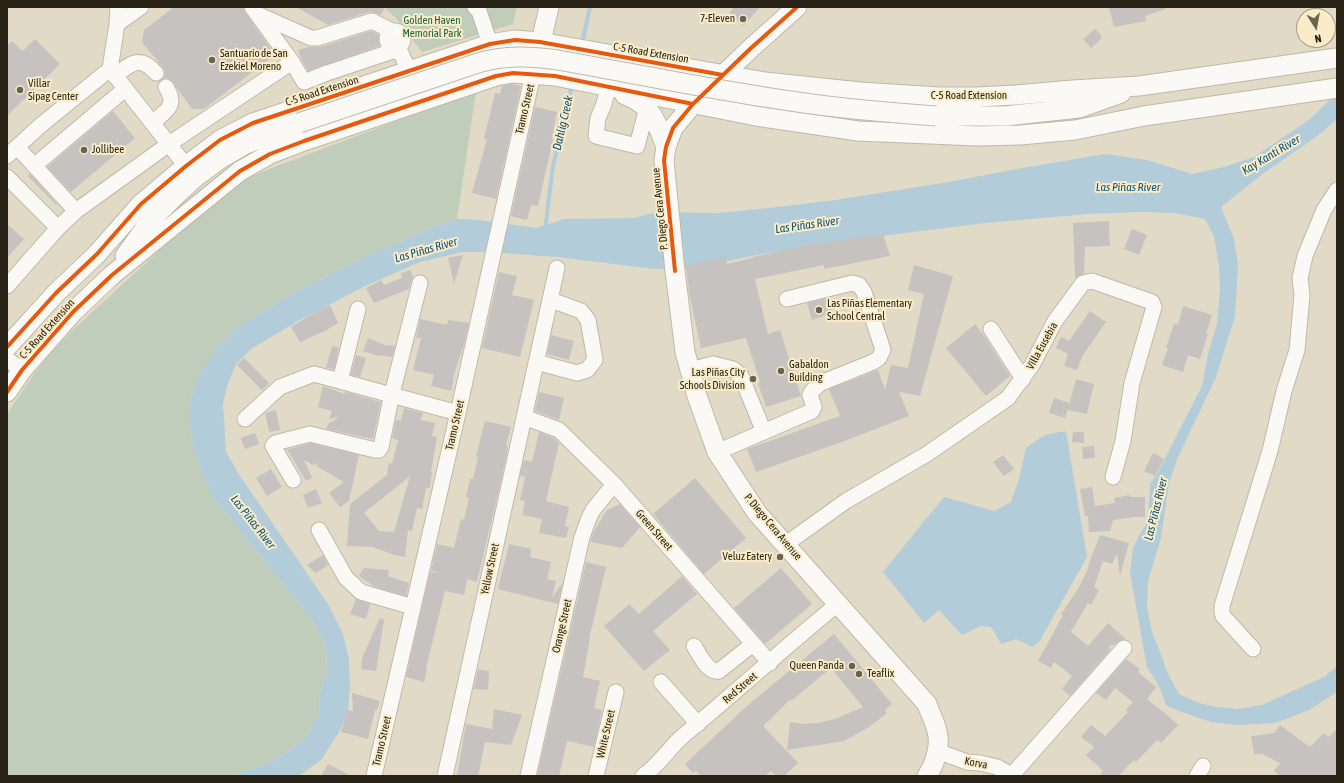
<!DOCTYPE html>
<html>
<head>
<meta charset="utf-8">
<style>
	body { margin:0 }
	#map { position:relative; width:1344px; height:783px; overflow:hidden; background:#e1dac6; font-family:"Asap Condensed",sans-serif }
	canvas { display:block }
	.frame { position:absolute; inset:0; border:8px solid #282316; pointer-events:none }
	.north { position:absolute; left:1296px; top:8px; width:40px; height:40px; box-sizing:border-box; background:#faecc8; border:1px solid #a69c81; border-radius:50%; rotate:169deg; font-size:11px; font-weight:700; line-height:16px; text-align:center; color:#282316 }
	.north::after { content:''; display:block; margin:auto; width:14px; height:18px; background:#696354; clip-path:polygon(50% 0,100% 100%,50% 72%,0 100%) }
</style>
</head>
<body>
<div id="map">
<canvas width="1344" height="783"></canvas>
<div class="frame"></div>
<div class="north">N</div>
</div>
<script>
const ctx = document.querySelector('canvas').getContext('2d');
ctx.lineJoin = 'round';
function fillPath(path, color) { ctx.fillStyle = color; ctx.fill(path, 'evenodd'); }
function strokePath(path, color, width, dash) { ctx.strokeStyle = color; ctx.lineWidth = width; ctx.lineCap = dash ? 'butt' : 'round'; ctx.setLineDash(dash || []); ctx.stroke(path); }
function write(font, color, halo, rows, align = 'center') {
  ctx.font = font + ' "Asap Condensed",sans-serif'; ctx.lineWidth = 4; ctx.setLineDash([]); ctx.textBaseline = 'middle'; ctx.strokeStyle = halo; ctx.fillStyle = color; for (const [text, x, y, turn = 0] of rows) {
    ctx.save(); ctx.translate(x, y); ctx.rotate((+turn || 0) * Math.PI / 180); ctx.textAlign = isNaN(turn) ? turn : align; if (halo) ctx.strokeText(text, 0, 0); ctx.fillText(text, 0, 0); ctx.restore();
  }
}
fillPath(new Path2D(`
	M384,7H517L513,24L422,52L395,17Z
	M476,91L457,219L433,227L350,264L285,298L244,323L194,386L190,406V426L194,450L201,472L214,499L312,619L326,648L327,672L320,693L319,714L306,737L283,755L262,766L234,776H7V414L36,371L54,349L75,328L199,214L245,179L272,168Z`), '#c0cdbb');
fillPath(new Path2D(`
	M1337,93V119L1320,134L1264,173L1221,207L1234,239L1238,266L1235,316L1216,377L1178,457L1169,483L1161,538L1148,581L1147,607L1152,632L1160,652L1168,674L1179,694L1199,703L1216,707L1236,709L1262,705L1324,677L1337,666V692L1309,710L1275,723L1237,725L1211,722L1179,711L1166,705L1159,686L1147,667L1130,573L1133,548L1139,535L1148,522L1150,483L1156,476L1202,386L1208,354L1217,324L1220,289L1219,266L1214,236L1205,219L1175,213L1139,212L1088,214L985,223L857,239L762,254L692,268L655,269L557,257L489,252H462L420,262L363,287L300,320L251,349L236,364L227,386L223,404L226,452L240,476L328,604L343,634L349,660L350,688L348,711L339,732L321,760L299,776H234L262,766L283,755L306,737L319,714L320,693L327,672L326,648L312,619L214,499L201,472L194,450L190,426V406L194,386L203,368L220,344L244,323L285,298L350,264L433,227L457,219L479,220L536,228L564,219L633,218L658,212L719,213L769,208L835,200L949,182L1017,169L1105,154L1127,157L1147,160L1192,174L1224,167L1254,157L1309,120Z
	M1066,431L1087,557L1039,642L1032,647L1016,639L1001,644L991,627L981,626L962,635L939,610L924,623L883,572L944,497L994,511L1011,502L1019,479L1026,448L1045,435Z`), '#b2ccda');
strokePath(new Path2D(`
	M582,44L590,7
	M545,230L553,166L572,85`), '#b2ccda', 4);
fillPath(new Path2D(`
	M174,7H243L245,12L275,55L204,109H192L171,80L167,78L163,79L165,75V70L142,42L144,30Z
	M296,7H385L381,15L375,13L369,12L328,25Z
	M734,7H760L744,25L729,14Z
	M1109,7H1165L1166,9L1145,16L1146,21L1114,27Z
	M1095,29L1101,35V39L1091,48L1083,39Z
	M371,31L378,34L382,45L308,71L302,61L298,50L309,47H320Z
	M35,39L60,64L7,116V46L12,41L22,51Z
	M512,84L521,86L496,199L472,193L487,139H484L495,93L500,94L502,86Z
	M535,107L557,112L552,138L553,139L538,206L531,205L527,220L511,216Z
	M113,111L135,138L71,192L47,167Z
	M30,174L57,204L56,205L28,176Z
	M1109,221L1110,246L1085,247L1084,274L1075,278L1073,223Z
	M7,224L24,239L7,258Z
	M1132,229L1147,235L1139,255L1124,249Z
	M883,234L890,256L824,269V265L755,279L768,334L780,330L801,396L766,407L758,383L760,382L746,338L701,348L689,293L686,266L726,257L727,264L752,258V257L815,244Z
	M463,255L454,284L448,258Z
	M914,265L953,276L920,396L899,392L909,416L842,442L756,472L747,449L840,416L829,389L878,370L885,390L891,365L908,368L924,294L908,290Z
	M411,270L413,277L409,289L374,303L366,288L381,280L384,285L402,278L401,273Z
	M499,272L517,276L512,295L534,300L520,357L482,348Z
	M828,298L833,313L812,320L807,303Z
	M330,305L338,323L327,330L300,342L291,327L317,311Z
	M1183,306L1212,315L1206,334H1208L1200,359L1188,355L1183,372L1162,365L1168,348H1166L1174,324L1178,325Z
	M1090,311L1106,322L1083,355L1077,370L1064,366L1068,354L1056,348L1061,337L1069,341Z
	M420,319L447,325L448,320L469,323L464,344L453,377H454L451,391L431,386L434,375L413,370L421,338H416Z
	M975,324L985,337L1010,376L986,396L946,348Z
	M551,335L574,341L569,360L547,354Z
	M368,338L385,345L395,346L392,357L380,355L379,356L363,351Z
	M332,346L339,348L334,369L326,368Z
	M356,355L366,358L360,377L351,375Z
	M244,358L269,383L262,390L237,365Z
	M1076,379L1094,384L1087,414L1068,410Z
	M323,386L344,394L345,392L381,402L373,439L326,429L328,424L339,417L329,419L332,411L318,407Z
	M539,392L564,398L559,420L535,411Z
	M1054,398L1070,403L1065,418L1049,413Z
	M404,408L423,413L420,420L435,423L432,436L437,437L431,472H432L430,488H426L422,509L417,508L412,531L408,530L405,557L394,555L373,547L347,546L350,504L387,475L389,463L392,464L398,440L392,438L396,420L401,421ZM410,476L394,532L379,531L364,513Z
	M276,410L280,430L269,432L265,413Z
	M485,421L511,427L506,446L508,447L503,472L477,582L467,579L464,595L445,591L426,668L427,669L424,682L406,677L430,572L439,573L431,570L437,544L454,548L461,519L464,520L469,498L466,497L470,479H473L478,457L476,456Z
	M539,432L554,438L559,443L546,501L569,507L565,526L569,527L566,538L539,533L542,519L522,515L525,501L520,500L525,477L520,476L524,460L532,462Z
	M1073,432H1084V443L1072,442Z
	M255,433L259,444L245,449L241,438Z
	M310,443L359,455L349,501L340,507L329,493L344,482L318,467L315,463L313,465L304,460L312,478L306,481L288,451L286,450Z
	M1094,446L1095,458L1083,459L1082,447Z
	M1153,453L1164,459L1155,476L1144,471Z
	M1003,455L1014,469L1004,476L993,462Z
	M271,469L282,487L267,496L256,478Z
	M695,478L746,538L704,574L653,514Z
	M1092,487L1095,506L1115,503L1114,498L1130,495V497H1145V517H1136L1113,520L1110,531L1089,532L1088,516H1085L1080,489Z
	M316,489L322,503L308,508L303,495Z
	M620,504L640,527L622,548L590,542L594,531L607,510Z
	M1100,535L1129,543L1120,576L1117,554L1112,564L1103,561L1094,587L1099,590L1091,605L1088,603L1071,632L1088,646L1108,623L1126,639L1121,640L1114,645L1108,646L1111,649L1070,696L1062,689L1072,676L1054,662L1051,668L1038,661L1063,615L1061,614L1078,589L1089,567L1088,566Z
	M509,544L531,549L530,557L551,562L547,579L556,581L552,598L563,582L558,604L498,589Z
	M323,555L328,565L316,573L307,565Z
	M586,562L606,567L589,639L590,638L583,677L600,681L594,708L602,710L594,747L567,741L559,776H537Z
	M364,568L389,570L388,576L409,583L406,596L375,587L359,576Z
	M781,568L812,604L765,644L734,608Z
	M682,576L697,594L653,631L670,650L644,671L604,626L629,604L639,614Z
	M356,599L370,604L366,619L350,614Z
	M380,618L384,620L376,671L361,669L362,658Z
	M834,634L892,704L885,710L887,713L869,727L844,741L787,750L790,722L803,724L818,723L835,719L863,707L831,668L791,701V699L763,726L798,763L784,776H776L771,771L765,776H701L696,771L693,773L685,764L748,705Z
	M1126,659L1140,669L1138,672L1156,687L1147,699L1163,712H1164L1178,725L1161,743L1157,740L1136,762L1134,760L1118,776H1099L1103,771L1086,755L1094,747L1081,737L1091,725L1105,736L1128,712L1126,710L1133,702L1115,688L1106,700L1096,693Z
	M478,669L489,671L488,690L474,689Z
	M352,693L380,701L377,710H375L368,739L341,732L347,710L353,711Z
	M494,709L522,715L511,745L485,742L478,776H457L466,724L492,729Z
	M1280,725L1310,747L1324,733L1329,737L1337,729V776H1280L1274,771L1280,763L1262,754H1254L1251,736L1274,733Z
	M328,764L351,776H321Z`), '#c6c2c0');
const minor = new Path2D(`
	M252,7L292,62L304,82L327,73L393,51L401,53L409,71
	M475,7L479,11L490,44
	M257,14L311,38H317L372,21L392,31
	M117,24L141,7
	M387 39a8 8 0 1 1 16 0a8 8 0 1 1-16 0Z
	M110,69L117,24L118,7
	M115,76C130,64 140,54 156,73
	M608,88L604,104L598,118L596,136L637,146L647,108
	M152,123C166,111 178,106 166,87
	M17,147L76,211
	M7,156L41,125L110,69L186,166
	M34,166L125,89
	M7,177L58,228
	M7,286L58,228L76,211L169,144L292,62
	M991,329L1023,379
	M7,359L22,370
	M536,362L577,373L587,370L595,360L588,320L581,311L551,300
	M690,370L713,364L733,369L741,376L764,432
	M340,381L358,309
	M524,417L559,430L614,484L770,663
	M245,419L280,387L314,374L458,413
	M717,452L812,411L814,407L810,395L812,391L821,383L873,362L879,358L883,350L864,292L859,285L852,283L787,299
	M293,480L273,446L275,443L310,434L375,450H379L381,447L392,394L420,283
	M319,530L346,578L361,592L413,607
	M786,544L846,501L927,454L1008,398L1032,365L1055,321L1083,283L1092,281L1152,302L1154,307L1132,383L1123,441L1113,477
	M694,646C700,655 707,673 719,671L753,644
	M1253,649L1223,616L1222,612V606L1270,451L1284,391L1297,350L1302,295L1300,278L1305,256L1324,210L1337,190
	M661,682L698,724
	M937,751L967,762L980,763L997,767L1013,776
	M1012,775L1124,648
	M374,776L458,413L533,74
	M445,776L557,268
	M528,776L582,537L589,518L593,510L614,484
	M596,776L616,692
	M643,776C659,765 669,748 684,735C736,692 786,646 839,603
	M1197,776L1203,766`);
const major = new Path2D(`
	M797,7L750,49L693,104L673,128L666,147L664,160L675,271L685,352L690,370L697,396L717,452L757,513L927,704C930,713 935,722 937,731C941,745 935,764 927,776
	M538,55L549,7
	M625,95C653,106 656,121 666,147
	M936,116H1005L1079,108L1121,93
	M125,256L151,220L175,196L197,176L220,159L244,145L299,123
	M7,347L56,293L97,254L141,204L186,166L220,140L253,123L490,44L515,40L540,42L765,82L860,92L939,97H977L1015,95L1073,90L1139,86L1337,58
	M7,392L22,370L73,312L112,275L240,171L270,154L304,141L496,76L513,73L555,76L756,116L858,131L978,136L1020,135L1075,130L1144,116L1337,88`);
strokePath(minor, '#bfb9a9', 17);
strokePath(major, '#bfb9a9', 21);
strokePath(minor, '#faf9f6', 15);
strokePath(major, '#faf9f6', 19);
const majorBridge = new Path2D(`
	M299,123L478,63C505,55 530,56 558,60C642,75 727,93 812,104C853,110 894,113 936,116`);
strokePath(majorBridge, '#bfb9a9', 21, []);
strokePath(majorBridge, '#faf9f6', 19);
strokePath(new Path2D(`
	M675,271L664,160L666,147L673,128L693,104L750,49L797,7
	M7,347L56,293L97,254L141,204L186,166L220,140L253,123L490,44L515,40L540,42L723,75
	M7,392L22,370L73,312L112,275L240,171L270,154L304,141L496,76L513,73L555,76L693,104`), '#e8590c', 4);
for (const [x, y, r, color] of [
	[743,19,4,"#696354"],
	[212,60,4,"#696354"],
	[20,90,4,"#696354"],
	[84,150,4,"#696354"],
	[819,310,4,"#696354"],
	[781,371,4,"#696354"],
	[753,379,4,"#696354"],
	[780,557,4,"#696354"],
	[852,666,4,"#696354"],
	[859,674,4,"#696354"]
]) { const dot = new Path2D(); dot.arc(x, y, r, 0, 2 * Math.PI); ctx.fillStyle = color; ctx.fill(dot); strokePath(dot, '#faecc8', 1.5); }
write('11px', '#282316', '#faecc8', [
	["7-Eleven",735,19,"right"],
	["Santuario de San",220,54],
	["Ezekiel Moreno",220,67],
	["Villar",28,84],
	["Sipag Center",28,97],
	["Jollibee",92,150],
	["Las Piñas Elementary",827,304],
	["School Central",827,317],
	["Gabaldon",789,365],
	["Building",789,378],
	["Las Piñas City",745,373,"right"],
	["Schools Division",745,386,"right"],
	["Veluz Eatery",772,557,"right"],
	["Queen Panda",844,666,"right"],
	["Teaflix",867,674]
], 'left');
write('11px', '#196344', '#faecc8', [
	["Golden Haven",432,21],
	["Memorial Park",432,34]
]);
write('11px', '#282316', '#faecc8', [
	["C-5 Road Extension",651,53,10],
	["C-5 Road Extension",322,91,-18],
	["C-5 Road Extension",969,96],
	["Tramo Street",525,109,-77],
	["P. Diego Cera Avenue",660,209,-96],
	["C-5 Road Extension",47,329,-48],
	["Villa Eusebia",1042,346,-61],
	["Tramo Street",455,425,-77],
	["P. Diego Cera Avenue",773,527,50],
	["Green Street",654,530,49],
	["Yellow Street",490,569,-78],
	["Orange Street",562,626,-77],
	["Red Street",740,688,-41],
	["White Street",606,734,-77],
	["Tramo Street",382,741,-77],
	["Korva",976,763,11]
]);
write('italic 12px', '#0d5377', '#faecc8', [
	["Dahlig Creek",563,123,-77],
	["Kay Kanti River",1271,155,-31],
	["Las Piñas River",1128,187],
	["Las Piñas River",807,225,-8],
	["Las Piñas River",426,250,-16],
	["Las Piñas River",1156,509,-76],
	["Las Piñas River",253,522,52]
]);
</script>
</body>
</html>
